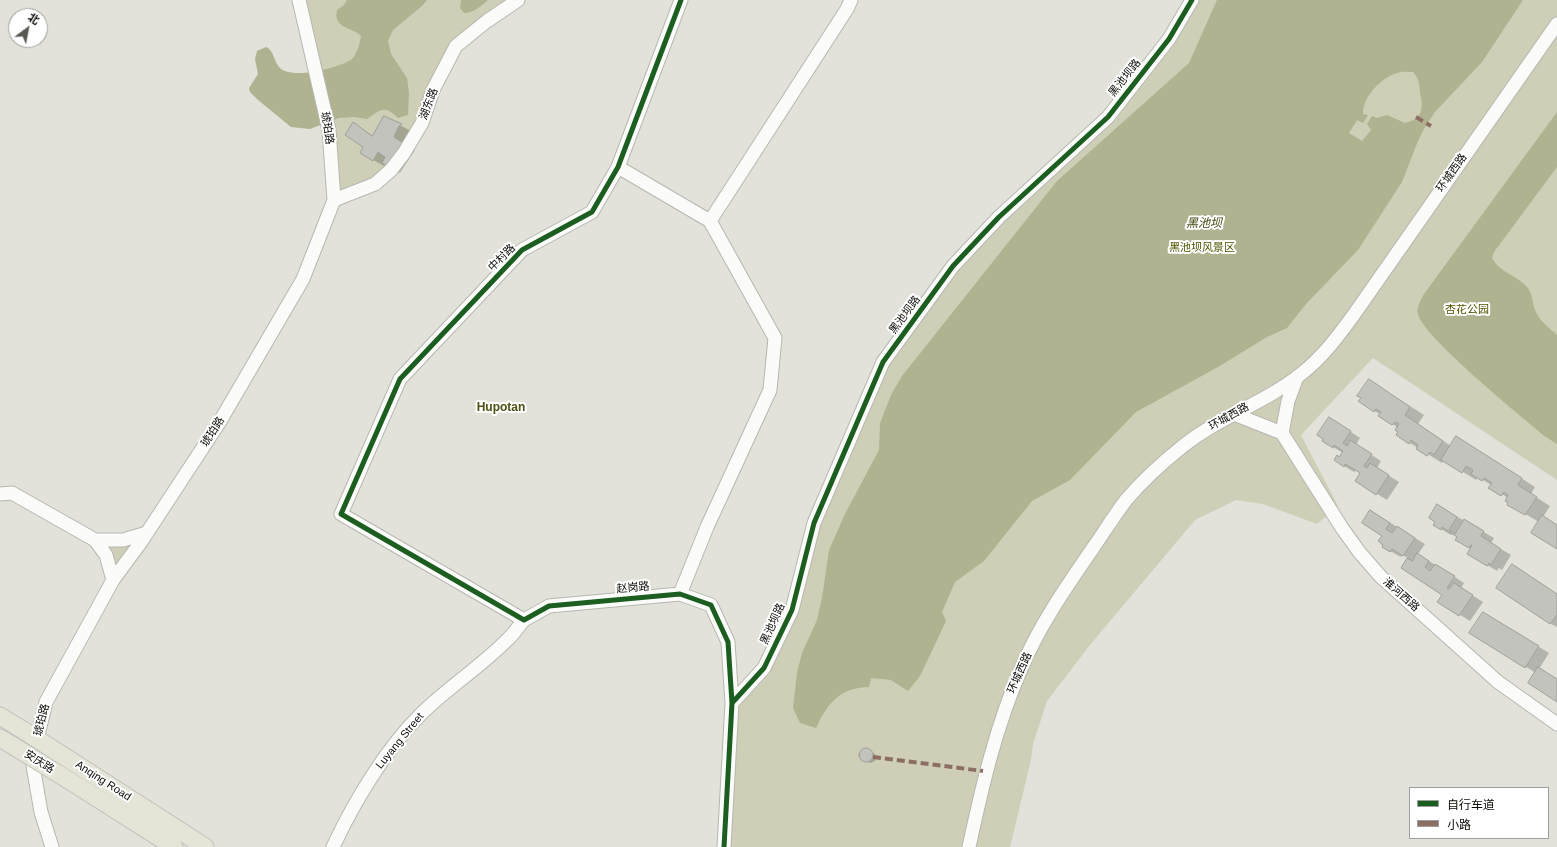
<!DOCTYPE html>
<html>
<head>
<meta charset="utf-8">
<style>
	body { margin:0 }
	#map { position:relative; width:1557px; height:847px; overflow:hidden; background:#e2e2da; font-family:Helvetica,"Noto Sans SC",sans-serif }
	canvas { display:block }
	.legend { position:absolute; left:1409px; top:787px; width:140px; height:52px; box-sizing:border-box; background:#fff; border:1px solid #9e9e9c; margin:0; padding:5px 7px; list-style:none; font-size:12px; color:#0c0d08 }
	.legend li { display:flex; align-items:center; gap:8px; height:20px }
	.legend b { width:20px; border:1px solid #9e9e9c }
	.north { position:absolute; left:8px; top:8px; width:40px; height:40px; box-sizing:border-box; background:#fff; border:1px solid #9e9e9c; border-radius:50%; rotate:32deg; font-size:11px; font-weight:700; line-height:16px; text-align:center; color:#0c0d08 }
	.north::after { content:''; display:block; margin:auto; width:14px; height:18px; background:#575852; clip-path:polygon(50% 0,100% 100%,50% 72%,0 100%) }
</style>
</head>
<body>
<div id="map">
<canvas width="1557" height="847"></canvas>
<ul class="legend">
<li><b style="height:5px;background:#1b5e20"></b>自行车道</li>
<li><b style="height:5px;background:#8d6e63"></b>小路</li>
</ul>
<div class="north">北</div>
</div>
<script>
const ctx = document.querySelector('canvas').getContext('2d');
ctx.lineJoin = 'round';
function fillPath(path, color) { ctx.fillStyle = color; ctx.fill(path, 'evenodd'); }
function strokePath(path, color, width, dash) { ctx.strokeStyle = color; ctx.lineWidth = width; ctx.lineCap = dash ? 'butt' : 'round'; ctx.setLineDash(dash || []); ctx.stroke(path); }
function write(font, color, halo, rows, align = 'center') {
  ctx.font = font + ' Helvetica,"Noto Sans SC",sans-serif'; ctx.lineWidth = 4; ctx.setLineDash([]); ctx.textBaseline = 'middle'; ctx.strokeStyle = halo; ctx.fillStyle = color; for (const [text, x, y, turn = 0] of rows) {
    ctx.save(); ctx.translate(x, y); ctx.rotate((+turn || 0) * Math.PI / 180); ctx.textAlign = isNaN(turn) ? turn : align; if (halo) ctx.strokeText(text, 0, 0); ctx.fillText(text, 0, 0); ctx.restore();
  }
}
fillPath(new Path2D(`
	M299,0H518L456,46L391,170L334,200L329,130Z
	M1192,0H1557V480L1373,358L1301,435L1338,506L1317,524L1263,504L1236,500L1195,520L1090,645L1047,701L1033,744L1031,760L1010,847H724L732,703L764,668L792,610L814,523L883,362L953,266L1108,117Z
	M147,533L113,580L106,540Z`), '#cecfb6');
fillPath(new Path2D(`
	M347,0H427L422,6L393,30L388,41L391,54L407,78L409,93L408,115L398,118C385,105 381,109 367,119L354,117L339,118L310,129L291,127L258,100L250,92L249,88L258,74L255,59L257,51L266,47C275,51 273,62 281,69C295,79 339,68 352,59C357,54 360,43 361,36C351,26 333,29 337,10L344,5Z
	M461,0H488C481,6 474,13 464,13L460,8Z
	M1217,0H1523L1482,62L1435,112L1425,127L1418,141L1402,182L1358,250L1306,304L1287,328L1267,337L1218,367L1136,412L1070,480L1032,501L984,561L955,582L942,612L946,621L920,676L908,691L891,680L871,678L869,687C839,688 828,703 816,728L800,723L793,708L797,673L802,653L817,620L822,598L829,550L845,514L879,450L880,423L891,395L902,376L1057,181L1189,63ZM1413,72C1419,78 1419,83 1420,92C1423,108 1424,118 1405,123L1387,115L1377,118L1372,116L1367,124L1371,130L1362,141L1349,133L1357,120L1363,123L1368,115L1363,114C1363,96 1381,78 1397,73C1401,71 1408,72 1413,72Z
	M1557,112V167L1494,252L1492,258C1498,271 1518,276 1528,288C1533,295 1532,304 1536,312C1540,321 1549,328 1557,335V444L1546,437C1524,419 1422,336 1418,314C1416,307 1421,300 1424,294Z`), '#b0b290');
fillPath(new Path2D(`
	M384,117L411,131L404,144L415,150L400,173L385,164L384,166L361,153L364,146L353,123L373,136Z
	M1369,380L1424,415L1418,424L1451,446L1470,445L1535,487L1531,494L1550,506L1543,517L1557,525V547L1539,522L1508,504V498L1490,487L1491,485L1478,477L1476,480L1444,460L1442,463L1397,435L1400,432L1398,428L1375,411Z
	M1339,424L1360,438L1356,445L1381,461L1377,468L1399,482L1387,500L1356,481L1361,473L1356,470L1354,472L1344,466L1340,458L1343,453L1333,447Z
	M1437,505L1494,538L1491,543L1511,555L1502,570L1499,568L1497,571L1487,565L1471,548L1457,540L1459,537L1453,533L1451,535L1434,525L1436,522Z
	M1371,511L1425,544L1418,554L1464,583L1461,588L1483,602L1470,621L1439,602L1443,595L1402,568L1408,558L1402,555L1401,557L1390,551ZM1443,585L1450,589V591L1442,586Z
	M1497,588L1557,595V627L1551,624Z
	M1493,619L1549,653L1539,669L1557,680V701L1536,673L1471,633Z
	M864,750H868L875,754L876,760L873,762L870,763L863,760L861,754Z`), '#0003');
const building = new Path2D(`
	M384,116L402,124L399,126L394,137L405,144L390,168L382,163L385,157L378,152L373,161L360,153L363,147L345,135L353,122L372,136Z
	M1369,379L1410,407L1405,415L1443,441L1434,455L1430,452L1427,456L1416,449L1418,445L1411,440L1409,444L1396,435L1398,432L1395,430L1399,424L1395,422L1392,425L1378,416L1381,412L1376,409L1374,412L1358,401L1361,398L1357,396Z
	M1329,417L1351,431L1343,443L1347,446L1350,440L1372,454L1364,466L1367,468L1370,463L1389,475L1376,495L1355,481L1360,473L1345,464L1344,467L1334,460L1337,455L1339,457L1343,451L1334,445L1333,448L1322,441L1323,439L1317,435Z
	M1456,436L1522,478L1518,485L1537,497L1525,515L1507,505L1508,503L1505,501L1508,495L1504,492L1501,496L1488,488L1492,483L1484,478L1482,481L1471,474L1473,470L1466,466L1462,473L1441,460Z
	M1437,504L1457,517L1449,530L1455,534L1464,519L1484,531L1481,536L1501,549L1491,565L1489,563L1487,566L1467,554L1472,545H1471L1469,548L1455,540L1457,537L1442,527L1441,530L1433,525L1435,522L1429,518Z
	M1370,510L1390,523L1386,529L1392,533L1397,526L1415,538L1403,556L1392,549L1390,552L1382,547L1383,545L1378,541L1382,536L1362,523Z
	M1542,515L1557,525V549L1531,533Z
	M1417,553L1429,561L1425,567L1430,571L1435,564L1455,576L1447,588L1449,589L1454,583L1473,595L1459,616L1437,602L1442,595L1401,568L1407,558L1412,561Z
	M1512,564L1557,594V615L1550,624L1496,588Z
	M1483,612L1539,646L1525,668L1469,633Z
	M1538,667L1557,679V702L1528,683Z
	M859 755a7 7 0 1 1 14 0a7 7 0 1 1-14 0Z`);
fillPath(building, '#c3c3bd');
strokePath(building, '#9fa09a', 1);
const minor = new Path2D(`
	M681,0L618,167L592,212L522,250L400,379L341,514L524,620L549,606L680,594L711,605L728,642L732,703L724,847
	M618,167L710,221
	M334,200L375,184L391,170L404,153L422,123L433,90L456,46L487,21L518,0
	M1234,414L1282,433
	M1282,433L1342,528L1360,553L1381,577L1498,682L1557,724
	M1282,433L1288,401L1297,377
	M0,494L12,493L95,540L106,555L113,580
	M95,540H123L147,533
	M680,594L707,527L770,390L775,338L710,221L847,9L851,0
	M732,703L764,668L792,610L814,523L883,362L953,266L999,217L1108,117L1169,39L1192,0
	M52,847L41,812L32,760L46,702L113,580L141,542L219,423L303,279L334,200L329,130L299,0
	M333,847C354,802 385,750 420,715C447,688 479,668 506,641C513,635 518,627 524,620
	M969,847C982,787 996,726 1021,669C1039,626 1066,587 1093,548C1104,532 1114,516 1126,500C1143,480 1163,462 1183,446C1219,417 1265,403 1301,374C1323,357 1339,335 1355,313L1557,24`);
const major = new Path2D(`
	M0,716L26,732
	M0,738L15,747
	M87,771L205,847
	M78,786L174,847`);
strokePath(minor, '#b7b7b1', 15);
strokePath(major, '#bfc0bb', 19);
strokePath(minor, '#fbfbf9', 13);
strokePath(major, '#e4e4d7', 17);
const majorBridge = new Path2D(`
	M26,732L87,771
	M15,747L78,786`);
strokePath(majorBridge, '#bfc0bb', 19, []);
strokePath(majorBridge, '#e4e4d7', 17);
strokePath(new Path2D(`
	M1416,117L1431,126
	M873,757L983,771`), '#8d6e63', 4, [8, 4]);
strokePath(new Path2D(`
	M681,0L618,167L592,212L522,250L400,379L341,514L524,620L549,606L680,594L711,605L728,642L732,703L724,847
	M732,703L764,668L792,610L814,523L883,362L953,266L999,217L1108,117L1169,39L1192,0`), '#1b5e20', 5);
write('11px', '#0c0d08', '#fff', [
	["黑池坝路",1125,78,-52],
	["湖东路",429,104,-69],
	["琥珀路",327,128,81],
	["环城西路",1452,173,-55],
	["中村路",502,258,-45],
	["黑池坝路",905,315,-54],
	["环城西路",1229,417,-29],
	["琥珀路",213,432,-57],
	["赵岗路",633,588,-5],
	["淮河西路",1401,595,42],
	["黑池坝路",773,624,-66],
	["环城西路",1020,673,-66],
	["琥珀路",42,720,-76],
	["Luyang Street",400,741,-51],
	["安庆路",39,762,32],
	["Anqing Road",103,781,33]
]);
write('11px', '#515100', '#fff', [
	["黑池坝风景区",1202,248],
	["杏花公园",1467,310]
]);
write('italic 12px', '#484913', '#fff', [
	["黑池坝",1204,224]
]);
write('bold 12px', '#4f5013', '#fff', [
	["Hupotan",501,408]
]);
</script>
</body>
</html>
